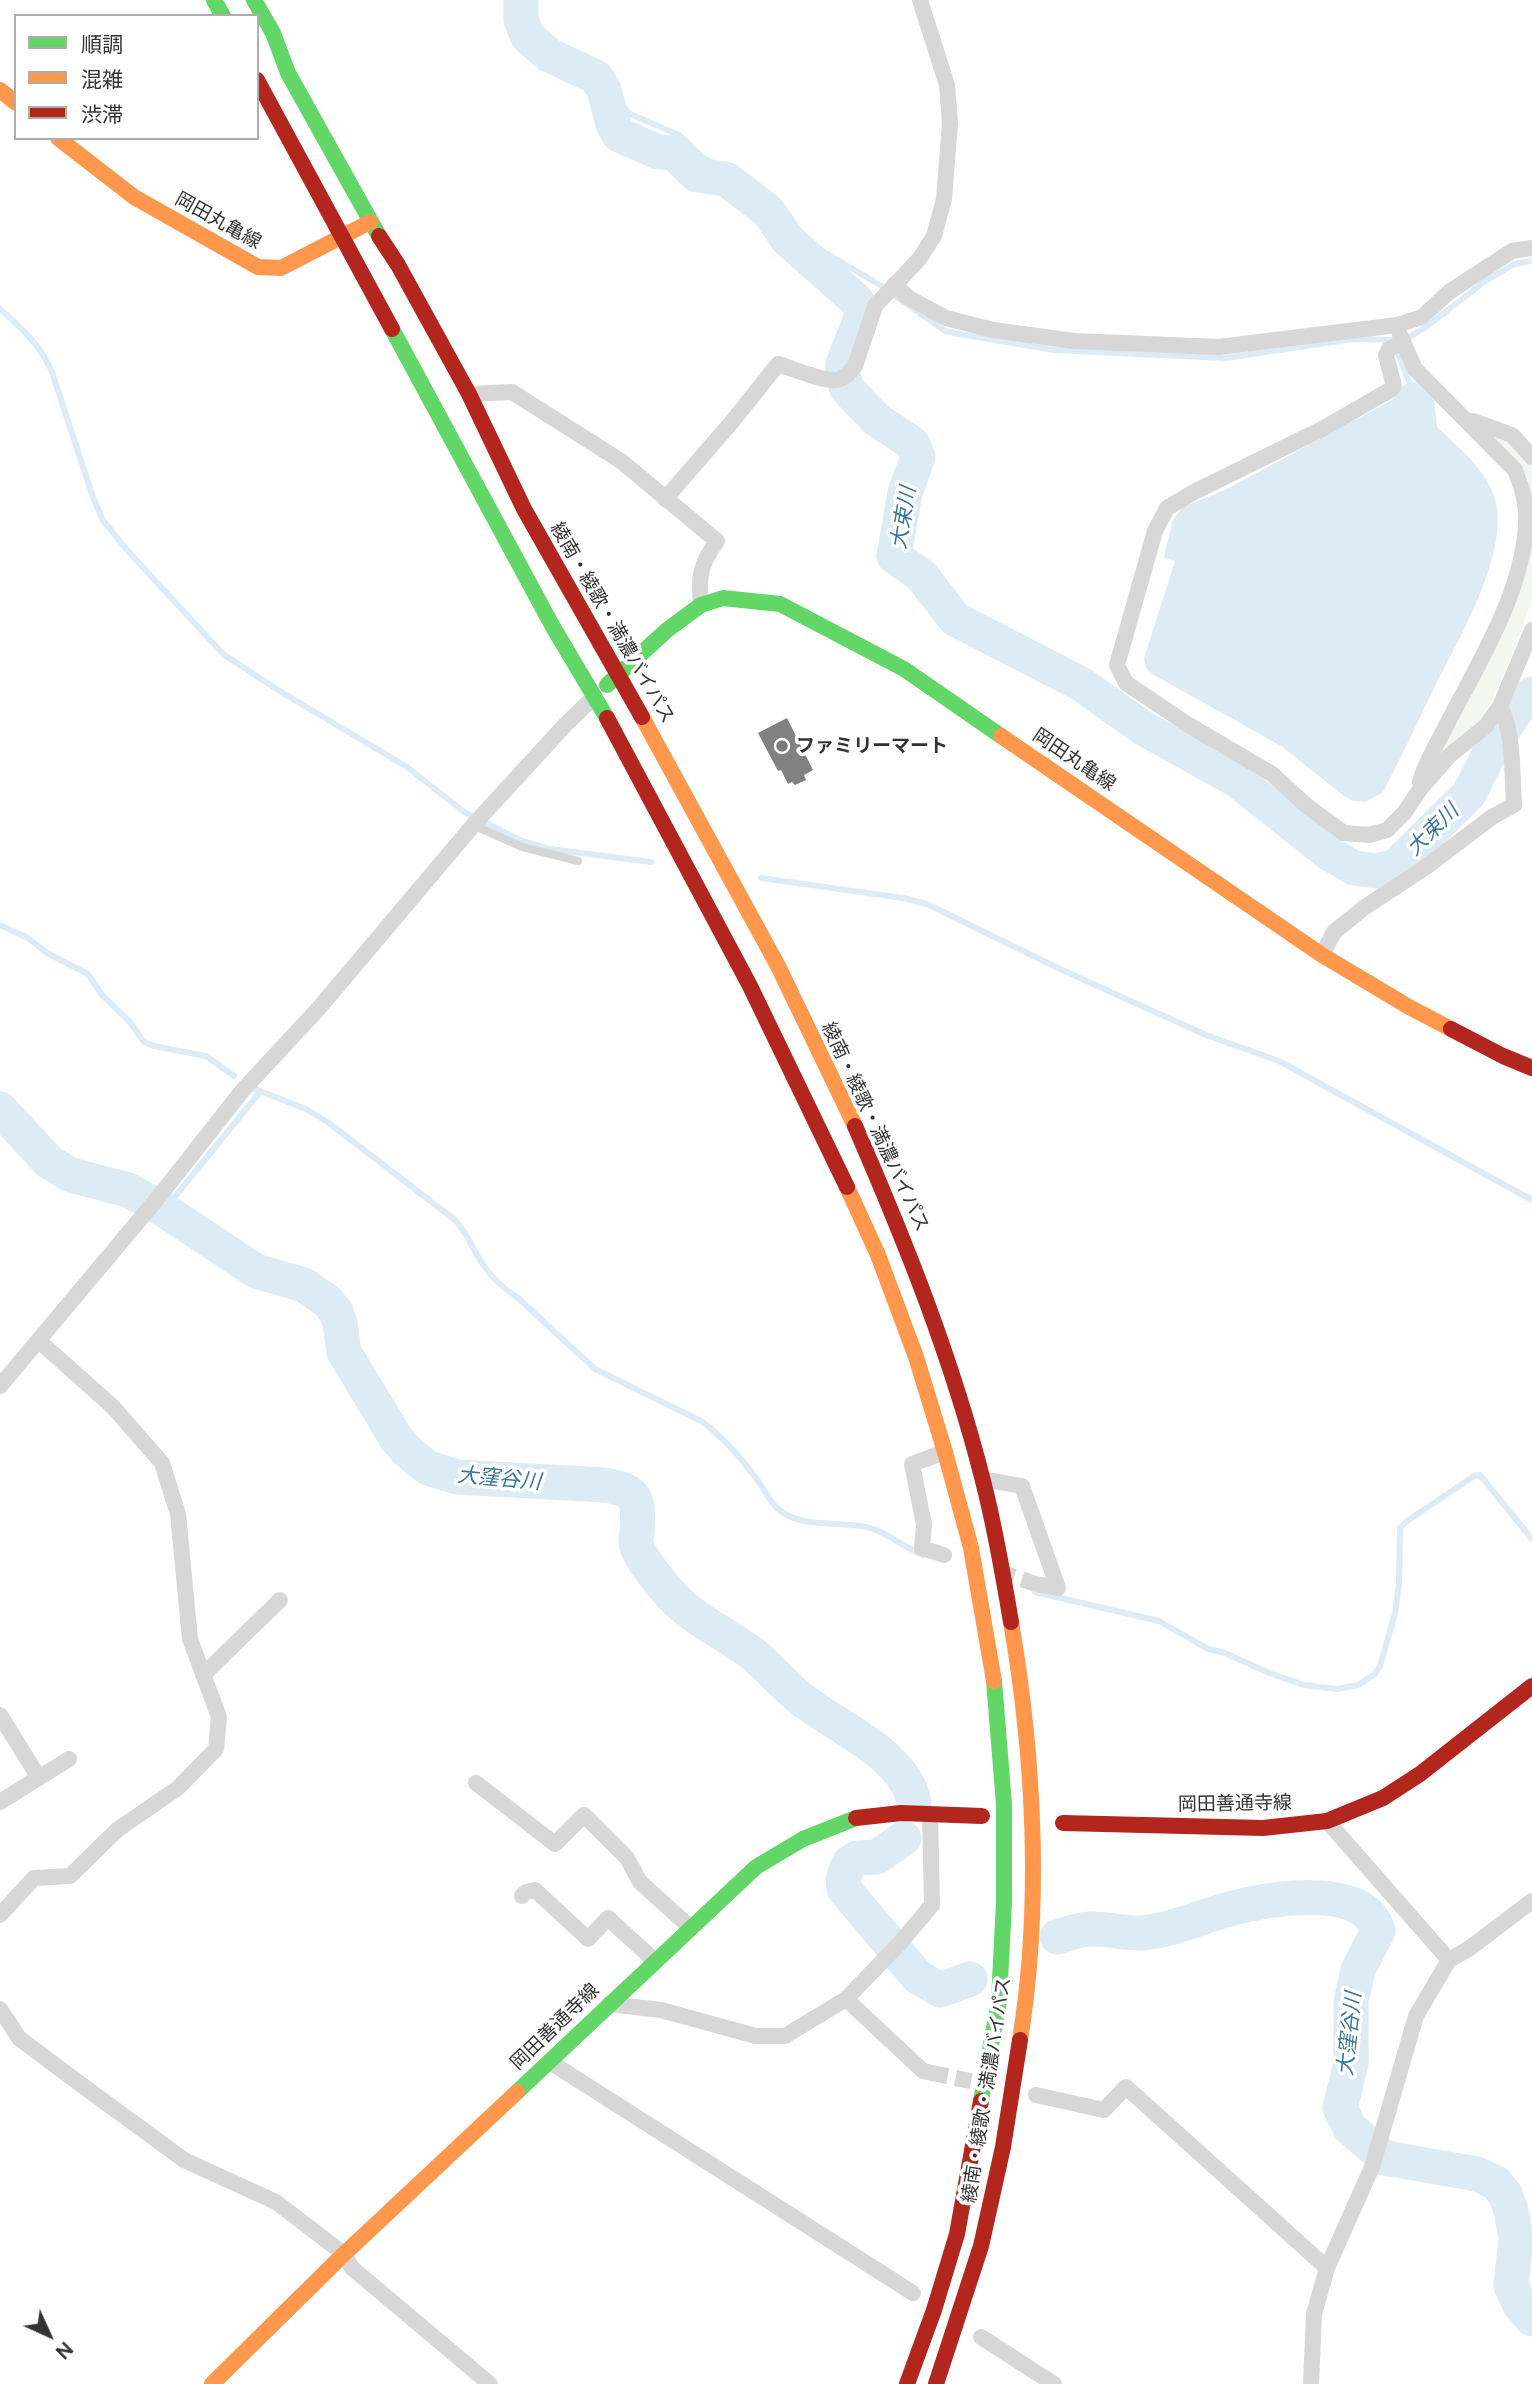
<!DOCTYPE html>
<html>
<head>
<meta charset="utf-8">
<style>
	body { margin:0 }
	#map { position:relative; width:1532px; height:2384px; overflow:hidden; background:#fff; font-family:Figtree,"Noto Sans JP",sans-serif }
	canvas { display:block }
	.legend { position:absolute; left:14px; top:14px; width:245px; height:126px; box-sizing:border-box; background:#fff; border:2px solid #adadad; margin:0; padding:9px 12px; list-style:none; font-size:21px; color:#333 }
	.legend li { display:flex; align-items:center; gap:14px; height:35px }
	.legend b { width:35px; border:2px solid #adadad }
	.north { position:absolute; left:14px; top:2300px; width:70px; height:70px; -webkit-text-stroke:5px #fff; paint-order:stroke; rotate:135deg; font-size:19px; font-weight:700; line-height:28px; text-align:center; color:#333 }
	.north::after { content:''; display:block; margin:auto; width:24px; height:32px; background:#333; clip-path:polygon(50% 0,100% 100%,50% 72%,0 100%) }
</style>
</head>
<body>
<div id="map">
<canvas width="1532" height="2384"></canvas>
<ul class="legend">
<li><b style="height:9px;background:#63d668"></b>順調</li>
<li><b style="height:9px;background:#ff974d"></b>混雑</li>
<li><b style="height:9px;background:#b3261e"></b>渋滞</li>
</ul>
<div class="north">N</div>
</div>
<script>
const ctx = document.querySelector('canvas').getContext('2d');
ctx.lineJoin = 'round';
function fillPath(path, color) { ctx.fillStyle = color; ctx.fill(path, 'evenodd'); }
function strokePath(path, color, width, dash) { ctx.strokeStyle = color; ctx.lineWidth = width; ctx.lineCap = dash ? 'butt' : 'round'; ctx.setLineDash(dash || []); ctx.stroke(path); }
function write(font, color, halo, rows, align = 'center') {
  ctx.font = font + ' Figtree,"Noto Sans JP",sans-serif'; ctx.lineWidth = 7; ctx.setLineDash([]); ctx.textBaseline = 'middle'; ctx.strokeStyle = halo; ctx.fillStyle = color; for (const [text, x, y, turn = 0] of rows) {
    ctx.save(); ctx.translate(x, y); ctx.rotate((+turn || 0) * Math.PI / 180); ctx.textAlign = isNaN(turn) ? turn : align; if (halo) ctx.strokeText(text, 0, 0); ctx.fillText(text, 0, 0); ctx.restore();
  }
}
fillPath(new Path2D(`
	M1486,431L1508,440L1532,467V601L1505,672L1483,718L1431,769L1510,609L1532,504L1527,476Z`), '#f3f7ee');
fillPath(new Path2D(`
	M1416,382L1434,399L1437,427C1458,447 1484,467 1494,496C1512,549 1459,639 1435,686C1418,722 1401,757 1383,792L1366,802L1353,801L1344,796L1281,746L1152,674L1146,668L1144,658L1175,561L1164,557L1173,520L1183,507L1225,490L1392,400L1405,384Z`), '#dcebf4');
strokePath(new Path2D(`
	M584,71L597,70L609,77L624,107L630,114L679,135L702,157L757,190L774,203L794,230L812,245L880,285L945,331L954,333L1054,350L1225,358L1354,339L1393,340L1411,336L1426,327L1484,282L1514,264L1532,261
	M0,309C22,328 40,345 52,372L93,497L102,519L127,550L223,654L278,690L407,767L464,812L522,841L550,849L651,862
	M1396,348L1412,390
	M761,878L903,898L927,904L1060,969L1206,1035L1279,1061L1532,1200
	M0,925L28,938L47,953L88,974L102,995L129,1021L144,1042L154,1046L206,1056L234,1076
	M255,1089L306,1109L329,1123L455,1220C467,1232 472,1249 482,1263C491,1277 504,1289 518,1298L595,1369L701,1421C721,1435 741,1458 756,1478C765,1490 770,1504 782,1512C803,1527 837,1522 861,1526C884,1529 902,1547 923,1555
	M164,1210L260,1092
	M1035,1592L1159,1621L1208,1649L1225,1653L1269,1673L1304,1685L1337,1689L1358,1685L1375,1674L1380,1666L1395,1613L1399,1584L1400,1528L1407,1521L1474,1476L1480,1475L1532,1539`), '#dcebf4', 6);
strokePath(new Path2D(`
	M521,0V20L528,37L549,55L596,77L604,90L613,124L619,135L658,152L674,153L697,175L726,179L768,211L788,240L857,301L863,313L843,364L842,370L846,387L851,393L877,420L912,443L918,457L905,493L894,556L922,576L955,619L1081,684L1143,728L1238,781L1330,854L1354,868L1376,871L1396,866L1469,794L1494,744L1522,701L1532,694
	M0,1109L49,1162L71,1175L128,1190L164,1210L256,1271L304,1285L327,1301L336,1312L340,1323L344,1352L396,1438L407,1451L428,1468L457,1477L604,1485C638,1490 639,1499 637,1532C636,1537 635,1542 637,1547C644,1564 659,1581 671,1595C694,1620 726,1634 753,1654C771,1669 785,1687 804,1701C840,1729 906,1755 914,1803
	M904,1838L877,1857L857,1858L849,1863L843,1879L844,1889L917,1976L940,1990L970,1979
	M1057,1937C1067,1934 1079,1929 1089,1929C1107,1928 1125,1934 1143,1933C1172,1930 1198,1918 1226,1910C1263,1900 1365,1880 1378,1931L1358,1970L1351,2001V2063L1340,2108L1350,2128L1385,2158L1477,2174L1496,2183L1505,2194L1511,2210L1516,2238L1511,2286L1520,2305L1532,2319`), '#dcebf4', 35);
fillPath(new Path2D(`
	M787,718L813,770L804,775L806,780L795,785L792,782L788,784L781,770L778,771L758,733Z`), '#818181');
strokePath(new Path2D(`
	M999,1572L1036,1584
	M932,2073L989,2085`), '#d6d6d6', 16, [16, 8]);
strokePath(new Path2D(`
	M473,825L522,847L578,861`), '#d7d7d7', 8);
strokePath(new Path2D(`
	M895,284L907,297L946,318L993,330L1074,341L1219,347L1397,325L1422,317L1449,292L1512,251L1532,248
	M1400,335L1415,369L1515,470C1520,483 1525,496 1526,511C1529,583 1479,662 1447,724C1438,743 1425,762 1420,782
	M1402,343L1389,349L1386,355L1394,386L1390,390L1324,428L1194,492L1167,508L1155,531L1117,665L1126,683L1187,724L1272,774L1307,806L1344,833L1369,835L1387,830L1404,813L1421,788L1450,755L1486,726L1500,706
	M469,394L512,392L621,461L717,541C700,565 698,576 701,605
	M1473,421L1512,435L1532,457
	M665,499L731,423L778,364C791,368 825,382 837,380C845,378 850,372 855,366L875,306L920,258L934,236L944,199L950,123L947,85L920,0
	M1322,955L1334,932L1365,907L1426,867L1492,817L1514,805C1512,776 1514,732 1500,706L1532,630
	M0,1386L157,1199L242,1091L319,1008L476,822L565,725L594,697
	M983,1479L1022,1486L1058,1588L1036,1584
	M944,1555L922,1548L924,1525L912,1464L945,1452
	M203,1675L280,1600
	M0,1715L39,1778
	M476,1783L555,1844L584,1815L627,1858L640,1882L691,1928
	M0,1802L69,1759
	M1327,1821L1449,1960
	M522,1896L526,1892L535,1890L588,1939L608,1918L655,1961
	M0,1915L34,1878L70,1876L117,1830L178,1788L216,1749L219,1717L190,1639L178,1514L162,1463L113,1407L39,1341
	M846,1999L923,2071L932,2073
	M609,2004L661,2010L756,2036H785L846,1999L900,1943L932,1905L930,1814
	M0,2009L19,2038L75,2080L184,2160L276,2202L344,2254L352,2268L490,2384
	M550,2062L913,2293
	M1036,2095L1104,2110L1126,2087L1327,2268
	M981,2337L1054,2384
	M1311,2384L1314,2314L1327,2268L1372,2167L1416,2016L1449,1960L1470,1948L1532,1901`), '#d7d7d7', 16);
strokePath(new Path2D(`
	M214,0L223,16
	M254,0L273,33L288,73L379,236
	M392,329L553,627L607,718
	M607,685L667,630L701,605L723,598L780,604L904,669L1001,736
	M517,2092L756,1867L803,1839L856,1818
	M981,2101L999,2000L1004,1903V1804L994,1681`), '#63d668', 16);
strokePath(new Path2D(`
	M0,90L16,103
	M58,138L134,197L258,267L281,268L370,222
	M642,717L778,966L855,1126
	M1001,736L1322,955L1409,1007L1451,1029
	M847,1187L878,1255L916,1357L945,1452L971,1548L994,1681
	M1011,1622C1034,1756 1042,1904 1020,2040
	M212,2384L344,2254L517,2092`), '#ff974d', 16);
strokePath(new Path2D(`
	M257,80L392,329
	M379,236L398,265L469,394L524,509L642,717
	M607,718L750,986L847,1187
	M1451,1029L1503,1056L1532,1068
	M855,1126C905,1241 952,1358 983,1481C995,1527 1003,1574 1011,1622
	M856,1818L901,1813L982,1816
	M1063,1823L1263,1828L1327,1821L1383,1798L1420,1774L1532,1686
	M907,2384L934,2310L957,2234L981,2101
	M936,2384L981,2246L1003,2147L1020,2040`), '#b3261e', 16);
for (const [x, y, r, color] of [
	[782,746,7,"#7a7a7a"]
]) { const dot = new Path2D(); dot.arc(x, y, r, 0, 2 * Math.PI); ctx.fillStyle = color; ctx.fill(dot); strokePath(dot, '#fff', 2.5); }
write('19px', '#333', '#fff', [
	["岡田丸亀線",218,221,29],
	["綾南・綾歌・満濃バイパス",612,623,60],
	["岡田丸亀線",1074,760,34],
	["綾南・綾歌・満濃バイパス",875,1127,65],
	["岡田善通寺線",1235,1804,-1],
	["岡田善通寺線",555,2027,-44],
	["綾南・綾歌・満濃バイパス",987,2090,-81]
]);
write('bold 19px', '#333', '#fff', [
	["ファミリーマート",796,746]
], 'left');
write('italic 21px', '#39749c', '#fff', [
	["大束川",904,518,-81],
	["大束川",1433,830,-45],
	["大窪谷川",499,1479,5],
	["大窪谷川",1350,2034,-84]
]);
</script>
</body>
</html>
